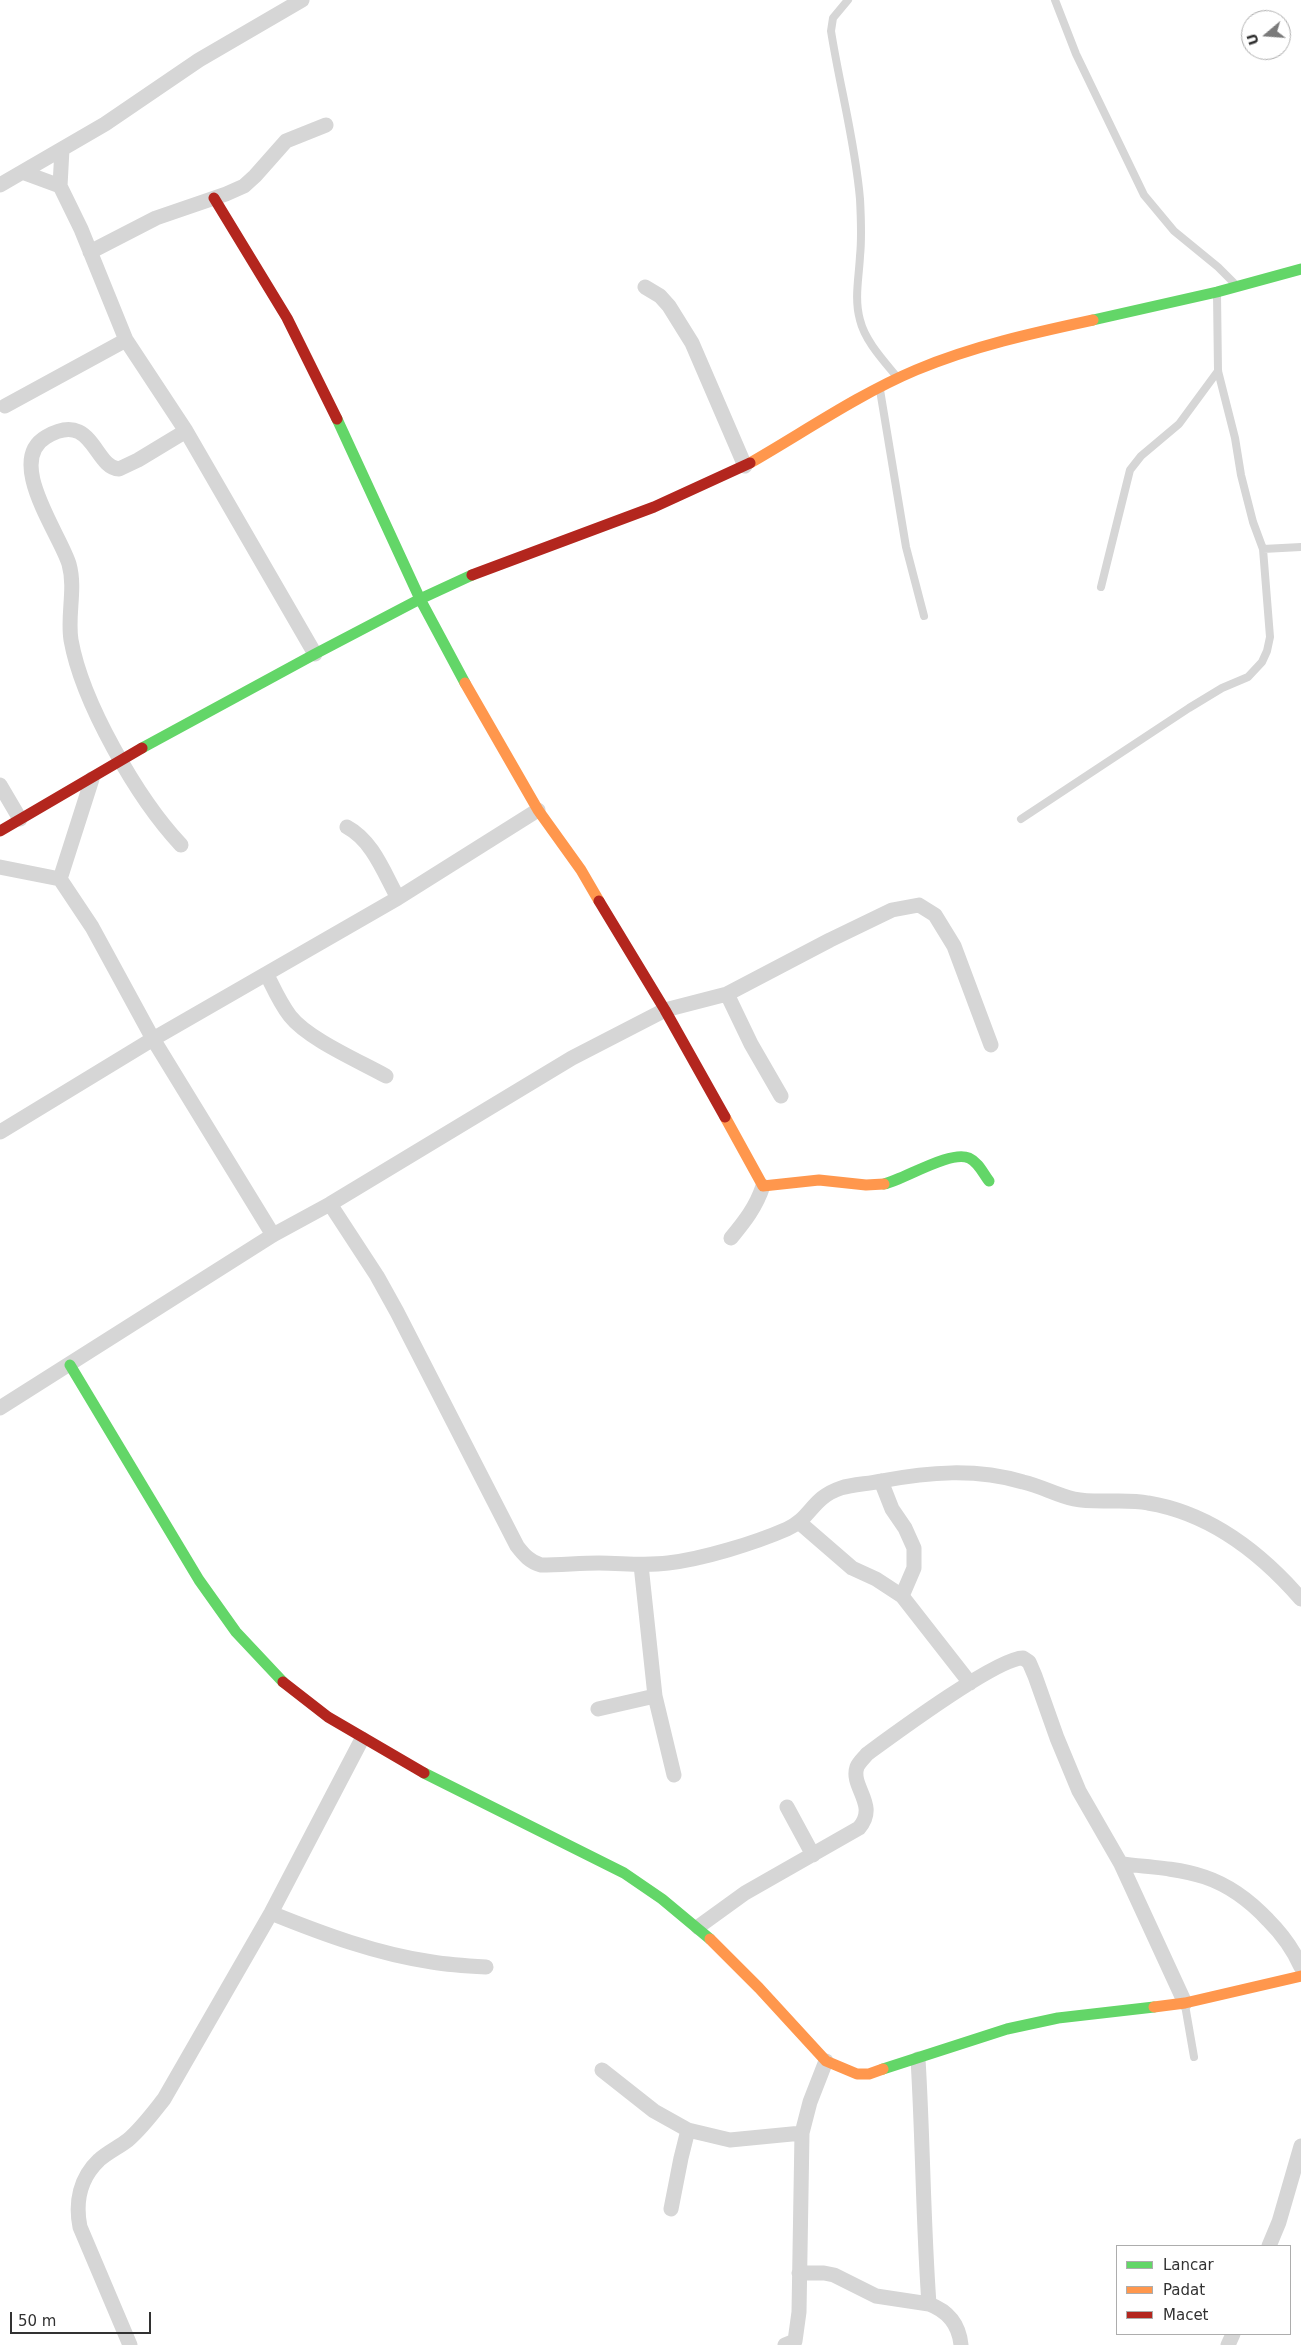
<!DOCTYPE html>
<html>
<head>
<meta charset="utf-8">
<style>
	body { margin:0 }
	#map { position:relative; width:1301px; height:2345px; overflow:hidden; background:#fff; font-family:"DejaVu Sans",sans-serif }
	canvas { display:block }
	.legend { position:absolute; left:1116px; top:2245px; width:175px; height:90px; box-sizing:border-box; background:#fff; border:1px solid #adadad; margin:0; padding:6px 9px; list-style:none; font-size:15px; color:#323232 }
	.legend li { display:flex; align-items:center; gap:10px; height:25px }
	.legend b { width:25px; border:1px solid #adadad }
	.north { position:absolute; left:1241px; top:10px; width:50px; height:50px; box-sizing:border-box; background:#fff; border:1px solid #adadad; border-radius:50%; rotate:252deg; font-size:14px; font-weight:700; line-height:20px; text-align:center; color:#323232 }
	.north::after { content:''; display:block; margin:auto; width:18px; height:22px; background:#7a7a7a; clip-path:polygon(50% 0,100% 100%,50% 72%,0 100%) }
	.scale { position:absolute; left:10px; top:2312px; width:141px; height:22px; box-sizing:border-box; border:2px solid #323232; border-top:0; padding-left:6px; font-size:15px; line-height:18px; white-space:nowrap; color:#323232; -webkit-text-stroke:4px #fff; paint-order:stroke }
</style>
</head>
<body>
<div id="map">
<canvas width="1301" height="2345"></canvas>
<ul class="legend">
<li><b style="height:6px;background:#63d668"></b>Lancar</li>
<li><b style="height:6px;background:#ff974d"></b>Padat</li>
<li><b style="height:6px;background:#b3261e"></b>Macet</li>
</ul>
<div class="north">U</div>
<div class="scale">50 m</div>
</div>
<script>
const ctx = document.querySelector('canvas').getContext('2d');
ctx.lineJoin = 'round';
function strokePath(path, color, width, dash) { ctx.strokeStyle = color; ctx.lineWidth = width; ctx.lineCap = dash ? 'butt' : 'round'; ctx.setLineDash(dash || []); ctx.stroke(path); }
strokePath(new Path2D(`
	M848,0L833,18L831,31C840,88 855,141 860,199C861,218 862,237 860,256C859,277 854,299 860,320C865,341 884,361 897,377
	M1055,0L1076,54L1144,195L1174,231L1218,267L1235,284
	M880,390L906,547L924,616
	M1263,549L1301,547
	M1101,587L1130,470L1141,456L1179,424L1218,371
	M1021,819L1189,708L1222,688L1248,677L1262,662L1267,651L1270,637L1263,549L1253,522L1241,475L1235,438L1218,371L1217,294
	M1185,2005L1194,2057`), '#d6d6d6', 8);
strokePath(new Path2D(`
	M22,172L60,186L81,229L126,340L186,431L315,654
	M0,185L105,124L199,60L302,0
	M60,186L62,149
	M90,252L156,218L226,194L244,186L255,176L286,141L326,125
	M645,287L660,296L669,306L692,343L745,466
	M5,406L126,340
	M92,779L60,879L92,927L153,1039L273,1235
	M0,785L20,819
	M347,827C373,841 384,873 398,898
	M181,845C137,798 82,702 71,640C67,615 76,589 69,564C60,534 5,461 46,437C93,409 94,468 119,469L138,460L186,431
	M0,867L60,879
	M267,975C274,989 280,1003 290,1016C308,1039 359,1061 386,1076
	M727,994L751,1044L781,1096
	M0,1132L153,1039L398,898L538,810
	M330,1204L377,1276L397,1312L517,1546C524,1555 530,1562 541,1565C561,1565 580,1563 599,1563C622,1563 645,1566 668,1563C703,1559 755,1543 787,1529C812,1518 811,1498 841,1488C853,1484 868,1484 881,1481C929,1472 975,1468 1023,1482C1041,1486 1056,1495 1074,1499C1098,1504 1124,1498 1148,1503C1209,1513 1261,1553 1301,1599
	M731,1238C745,1221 756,1207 763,1186
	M0,1408L273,1235L330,1204L572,1058L665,1010L727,994L830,940L892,910L919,905L935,915L954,946L991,1045
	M881,1481L892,1509L905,1528L914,1548V1568L902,1596
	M800,1523L852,1568L876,1579L902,1596L970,1683
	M641,1565L655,1696L674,1775
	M598,1709L655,1696
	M787,1807L813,1855
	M1121,1864C1185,1870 1222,1871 1268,1920C1282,1934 1293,1949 1301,1967
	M271,1913C323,1934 377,1954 432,1962C450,1965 468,1966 486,1967
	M698,1927L745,1893L859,1828C879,1805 850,1787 857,1767C859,1762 864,1758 867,1754C893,1735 997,1658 1023,1658L1029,1662L1035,1676L1057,1738L1079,1791L1121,1864L1185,2003
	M918,2059C923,2141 923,2222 929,2304C948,2311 959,2324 961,2345
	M602,2070L654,2111L688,2130
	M671,2209L681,2158L688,2130L730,2140L802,2133
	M1269,2246L1279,2222L1301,2146
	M799,2273H824L834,2275L876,2296L929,2304
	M130,2345L80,2227C75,2202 80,2178 99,2160C108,2152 119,2147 128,2140C142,2128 153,2113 164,2099L271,1913L362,1739
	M785,2345L795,2341L799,2312L802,2133L810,2102L826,2061
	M1228,2345L1233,2334`), '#d6d6d6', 15);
strokePath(new Path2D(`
	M1093,320L1217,292L1301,269
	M337,419L420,599L465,683
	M142,748L315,654L420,599L472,575
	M884,1184C905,1179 950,1150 969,1158C978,1162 983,1173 989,1181
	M70,1365L199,1580L236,1632L283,1682
	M424,1773L624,1873L662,1899L710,1939
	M883,2069L1007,2029L1058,2018L1154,2007`), '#63d668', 11);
strokePath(new Path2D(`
	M750,463C804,432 859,394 916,370C973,346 1033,333 1093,320
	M465,683L538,810L581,870L599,901
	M725,1117L763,1186L819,1180L866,1185L884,1184
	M710,1939L759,1988L826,2061L857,2074H869L883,2069
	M1154,2007L1185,2003L1301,1976`), '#ff974d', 11);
strokePath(new Path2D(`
	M214,198L287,318L337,419
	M472,575L654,507L750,463
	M0,831L142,748
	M599,901L665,1010L725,1117
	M283,1682L328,1717L424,1773`), '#b3261e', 11);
</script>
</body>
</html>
